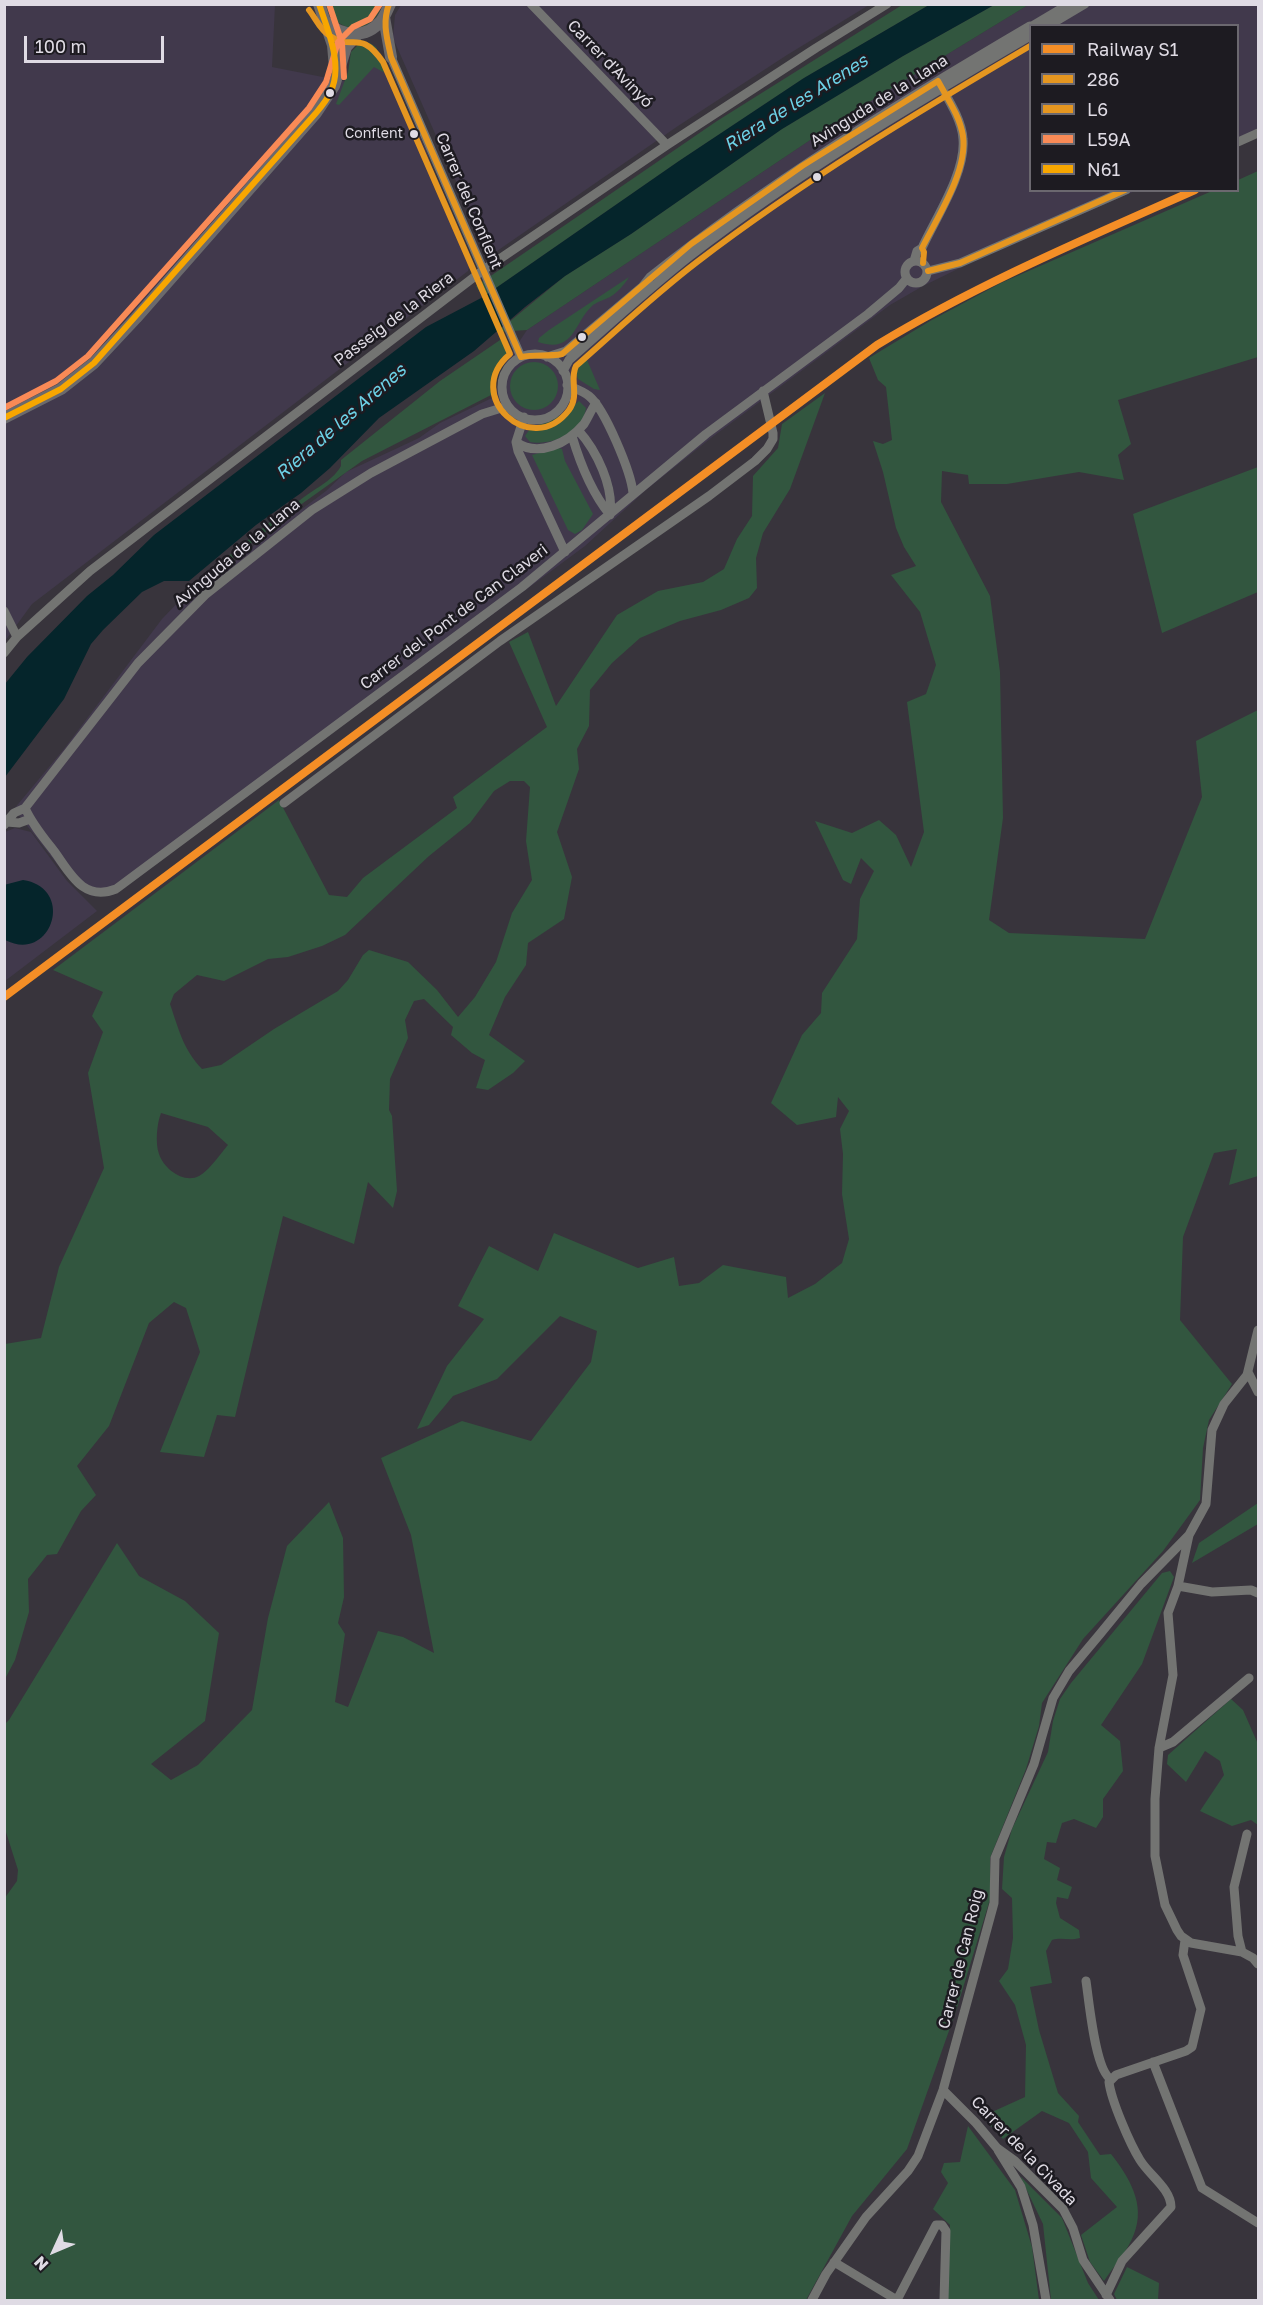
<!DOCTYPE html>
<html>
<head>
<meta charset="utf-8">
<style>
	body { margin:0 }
	#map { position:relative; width:1263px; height:2305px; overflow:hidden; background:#38343c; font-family:"Golos Text",sans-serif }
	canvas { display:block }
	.frame { position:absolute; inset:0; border:6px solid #dfdbe4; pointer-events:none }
	.legend { position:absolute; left:1029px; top:24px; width:210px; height:168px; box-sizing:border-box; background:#1d1b21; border:2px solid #6b686f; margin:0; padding:8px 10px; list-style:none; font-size:18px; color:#dfdbe4 }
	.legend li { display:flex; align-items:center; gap:12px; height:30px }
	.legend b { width:30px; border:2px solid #6b686f }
	.north { position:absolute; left:24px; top:2221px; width:60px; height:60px; -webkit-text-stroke:4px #1d1b21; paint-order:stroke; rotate:226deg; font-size:16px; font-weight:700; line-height:24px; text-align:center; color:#dfdbe4 }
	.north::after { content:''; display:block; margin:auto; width:21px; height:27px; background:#dfdbe4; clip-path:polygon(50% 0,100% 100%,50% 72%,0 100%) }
	.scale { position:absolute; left:24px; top:36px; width:140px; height:27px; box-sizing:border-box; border:3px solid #dfdbe4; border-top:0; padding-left:8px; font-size:18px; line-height:21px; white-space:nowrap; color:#dfdbe4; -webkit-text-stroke:4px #1d1b21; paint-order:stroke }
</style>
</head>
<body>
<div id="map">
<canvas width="1263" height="2305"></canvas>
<div class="frame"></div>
<ul class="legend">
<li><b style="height:8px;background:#f48e26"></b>Railway S1</li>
<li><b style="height:8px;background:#e59620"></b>286</li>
<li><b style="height:8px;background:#e59620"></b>L6</li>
<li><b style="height:8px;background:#f98a56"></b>L59A</li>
<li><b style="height:8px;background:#f7a600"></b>N61</li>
</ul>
<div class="north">N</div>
<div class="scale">100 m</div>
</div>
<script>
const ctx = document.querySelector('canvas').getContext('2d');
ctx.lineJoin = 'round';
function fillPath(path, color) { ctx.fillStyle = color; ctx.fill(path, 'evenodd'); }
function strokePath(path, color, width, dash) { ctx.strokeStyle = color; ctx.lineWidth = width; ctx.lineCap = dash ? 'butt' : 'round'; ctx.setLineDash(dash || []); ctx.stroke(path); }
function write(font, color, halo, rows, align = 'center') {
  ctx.font = font + ' "Golos Text",sans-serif'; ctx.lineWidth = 5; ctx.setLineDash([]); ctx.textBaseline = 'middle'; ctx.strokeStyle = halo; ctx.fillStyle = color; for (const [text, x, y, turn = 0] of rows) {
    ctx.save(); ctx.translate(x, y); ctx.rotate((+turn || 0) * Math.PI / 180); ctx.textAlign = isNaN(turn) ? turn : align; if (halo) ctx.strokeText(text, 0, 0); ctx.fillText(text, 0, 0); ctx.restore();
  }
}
fillPath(new Path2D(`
	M5,5H275L272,67L353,83L368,66L382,61L403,111L414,125L427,151L440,196L470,263L468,271L32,604L5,641Z
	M401,5H869L787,55L678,126L497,251L485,247L393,38L395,15Z
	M1028,5H1258V137L1238,146V26H1030V190L1135,191L970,263L923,286L890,305L711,438L646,490L585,546L116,893L92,896L64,873L14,809L64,749L162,619L189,591L232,564L263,538L326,491L346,472L419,438L440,423L494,397L505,363L527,330L843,118Z
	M15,828L31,832L67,881L97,911L5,981V832Z`), '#41394c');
fillPath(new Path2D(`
	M325,5H382C372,37 336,34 325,5Z
	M902,5H929L804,78L679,161L483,297L476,286L717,121Z
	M994,5H1028L843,118L527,330L497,332L565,276L631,234L782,129L903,56Z
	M370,43L376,47L387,71L383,72L374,67L339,105L336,104L348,72L351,52L359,44Z
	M1258,171V357L1118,400L1131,444L1118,455L1124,480L1079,472L1007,484H969L968,475L942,471L941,502L990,596L1000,672L1003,818L989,920L1009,933L1145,939L1202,797L1196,741L1258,710V1176L1229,1185L1237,1149L1214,1153L1183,1237L1180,1320L1232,1384L1209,1420L1203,1448L1200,1500L1163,1551L1083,1639L1042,1703L1039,1726L1026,1769L990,1858L991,1896L956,2011L907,2149L852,2216L806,2300H5L4,1899L17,1881L18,1870L5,1829V1724L9,1720L117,1543L139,1576L185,1601L219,1633L205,1721L151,1764L171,1780L198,1765L252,1710L268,1618L287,1546L329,1502L343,1538L344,1597L338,1623L345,1634L335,1702L348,1707L378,1631L403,1637L434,1653L411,1535L381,1458L462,1421L531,1441L591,1362L597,1331L560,1316L497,1379L453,1396L429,1425L417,1429L447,1366L484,1319L458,1306L489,1246L538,1271L554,1233L638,1268L674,1257L679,1286L699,1283L723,1265L786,1277L788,1298L815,1284L842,1263L849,1239L842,1194L843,1154L840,1129L849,1111L838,1097L836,1117L797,1125L771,1103L802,1035L821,1013L822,993L857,939L860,899L874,871L861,858L851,884L843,880L815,821L852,833L879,820L896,835L911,867L924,832L907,702L926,694L936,665L920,612L891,575L916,566L904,547L896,528L883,472L873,441L883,444L892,440L886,387L878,380L869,358L930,321L1001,283L1212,191L1238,190V180Z
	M629,277C625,284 617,293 610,297C604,300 599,301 593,305C573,323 575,354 538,342L539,338L549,330Z
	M503,338L508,350L496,377L493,394L362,461L289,513L199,585V580L297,500L299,501C313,489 332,482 341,466V460L440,381Z
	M587,360L600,390L594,389L578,379L576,373L580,365Z
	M510 386a24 24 0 1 1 48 0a24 24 0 1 1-48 0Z
	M825,393L790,489L763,533L756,558L757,588L749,598L721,610L680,621L640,638L612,663L590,690L589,726L577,749L579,769L557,832L572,877L564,919L528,943L526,965L505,997L489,1035L525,1061L513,1073L488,1090L476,1088L485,1060L472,1053L451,1035L453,1027L424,999L414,1001L405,1020L408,1038L390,1079L389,1110L392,1116L397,1191L393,1208L368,1182L354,1244L283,1216L235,1417L217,1415L204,1457L160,1452L200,1352L186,1308L174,1302L149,1323L109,1426L77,1466L96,1495L81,1511L57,1554L47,1555L28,1579L29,1612L15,1660L5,1679V1344L41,1338L59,1267L104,1168L88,1073L103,1032L92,1016L103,992L53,970L279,800L329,895L347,897L363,878L457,808L453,797L547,727L509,642L528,632L556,706L617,615L658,591L703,582L724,569L737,539L752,516L753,476L778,448L782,424ZM510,781H524L530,787L526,841L532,880L512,913L496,962L475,997L458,1017L437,990L408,962L369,950L363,955L348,980L338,991L274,1029L221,1065L202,1069C183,1049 179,1030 170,1004L174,994L197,975L224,981L268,959L288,957L322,946L345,935L429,856L470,823L494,791ZM161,1113L208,1127L228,1145C221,1153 208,1172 199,1176C184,1184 164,1169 159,1154C155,1143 157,1123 161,1113Z
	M579,401L586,408C583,433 551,446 530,442L525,436L532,426C550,424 565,413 579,401Z
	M558,448L562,449L565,461L593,514L582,530L575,534L568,530L532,455Z
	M1258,467V592L1162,633L1133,514Z
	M1258,1503V1524L1192,1563L1199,1543Z
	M1170,1571L1174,1577L1142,1664L1101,1725L1120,1741L1123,1771L1103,1799V1817L1096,1828L1074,1819L1062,1823L1056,1843L1047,1842L1044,1859L1060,1868L1057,1880L1072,1887L1068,1899L1057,1897L1056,1903L1060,1918L1079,1930L1080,1938C1069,1941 1062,1937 1052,1940L1046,1951L1052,1983L1030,1987L1039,2030L1058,2093L1079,2116L1078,2122L1100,2155L1111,2154C1129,2177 1146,2204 1134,2234C1128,2251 1113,2267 1104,2281L1090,2262L1081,2235L1117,2207L1091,2178L1088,2152L1069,2123L1042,2111L1003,2139L987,2122L992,2112L1025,2097L1026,2045L1015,2005L999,1981L1008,1969L1013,1938L1012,1898L1002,1889L1004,1857L1012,1829L1048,1752L1053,1721L1060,1699L1071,1683L1162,1573Z
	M1231,1699L1243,1710L1258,1744V1825L1251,1820L1232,1826L1200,1811L1224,1775L1220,1761L1205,1751L1186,1782L1167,1764L1168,1755Z
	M968,2126L1015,2190L1032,2247L1039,2300H947L950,2225L933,2209L948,2183L941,2172L944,2163L960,2162Z
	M1020,2176L1062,2218L1088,2283L1099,2300H1051L1043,2224Z
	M1127,2267L1159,2283L1158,2300H1117L1114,2294Z`), '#32563f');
fillPath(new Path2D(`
	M929,5H994L903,56L782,129L631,234L565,276L525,307L474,351L379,418L330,468L301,493L256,525L189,581H164L142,592L103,630L91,644L64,699L5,777V684L27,657L87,596L113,575L154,535L426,327L483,297L679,161L804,78Z
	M23,880C76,888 52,964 5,940L4,885Z`), '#05252b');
strokePath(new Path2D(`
	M531,4L667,145
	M1032,26L1069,4
	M1048,26L1085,4
	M391,57L521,357
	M1238,142L1258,133
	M905 272a11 11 0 1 1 22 0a11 11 0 1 1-22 0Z
	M914,261L917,251L922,248C936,217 966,173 963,139C962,120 948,99 939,83
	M928,271L960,263L1126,190
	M502 387a33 33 0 1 1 66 0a33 33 0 1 1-66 0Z
	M547,357L566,351L642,287L650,277C769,182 899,103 1030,26
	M563,371L569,360C609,325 648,289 690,256C797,173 914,104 1030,36
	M567,385C574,388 583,391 589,396C605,409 631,472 633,493
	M524,417L516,442L518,451L565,552
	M572,436C580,463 592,493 610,515C614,487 597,451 578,430
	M516,442C538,458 568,443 584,424C588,418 591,410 596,403
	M4,611L17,637
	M4,653L17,637L90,571L482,271L667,145L816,48L887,4
	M284,803L500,641L709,496L755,461L767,449L773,439V433L763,391
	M25,808C32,824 43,837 54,851C70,873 83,902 116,889L522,587L706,434L868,314L899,288L907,278
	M7,822L19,823L30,819
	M4,825L14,813L25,808L138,663L205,595L312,510L371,473L482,414L508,406
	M1258,1330L1247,1375L1224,1404L1212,1430L1206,1504L1189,1535L1178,1586L1168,1613L1173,1675L1159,1748L1155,1799V1856L1165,1905L1177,1930L1181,1936L1191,1943L1242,1952L1253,1958L1258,1964
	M1248,1372L1258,1392
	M1178,1586L1212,1592L1251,1590L1258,1593
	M1159,1748L1173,1742L1249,1678
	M1242,1952L1238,1936L1234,1887L1247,1834
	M1086,1981C1089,2000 1095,2071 1111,2079
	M1153,2062L1202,2188L1258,2223
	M943,2090L976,2123L997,2148L1015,2161L1063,2209L1073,2228L1083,2260L1110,2300
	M998,2150L1021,2187L1033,2225L1046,2300
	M834,2262L897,2300L936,2225H942L946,2231L944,2300
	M1106,2295L1122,2261L1171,2207C1171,2189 1149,2175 1140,2160C1130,2144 1111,2100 1109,2082L1116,2075L1186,2051L1192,2047L1201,2009L1183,1955L1185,1940
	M812,2300L826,2274L866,2217L908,2171L918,2156L943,2090L994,1903L995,1858L1034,1764L1053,1698L1069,1671L1100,1634L1141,1584L1189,1535`), '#737472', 9);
strokePath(new Path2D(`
	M319,4L333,45L335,68
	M384,17L391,57
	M326,22C342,37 366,39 381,21C385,16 387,10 390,4
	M4,418L61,389L94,363L136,318L316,113L334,86L346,47L358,34`), '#6b6a6c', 12);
strokePath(new Path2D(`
	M389,4C382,23 387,38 391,57L521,357C535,354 548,357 562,354L691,244L802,166L938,81C947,98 960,116 963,136C968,171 937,218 922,248L924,252L923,263
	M928,271L960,263L1125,190`), '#e59620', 6);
strokePath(new Path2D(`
	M309,10C316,19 320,30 330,36C353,52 359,28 383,62L510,354C461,395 531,460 569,410C580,395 569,379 576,366C616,331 655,294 697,262C803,181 916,113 1030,46`), '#e59620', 6);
strokePath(new Path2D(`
	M329,4L342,43L344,77
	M4,408L56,381L88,356L309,108L326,82L338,42L353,27L370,19L380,4`), '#f98a56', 6);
strokePath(new Path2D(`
	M4,418L61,389L94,363L316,113C321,107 327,100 330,93C344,66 328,31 319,4`), '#f7a600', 6);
strokePath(new Path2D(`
	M4,997L877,345C978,284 1087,238 1195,190`), '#f48e26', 8);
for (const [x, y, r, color] of [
	[330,93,5,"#dfdbe4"],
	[414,134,5,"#dfdbe4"],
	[817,177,5,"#dfdbe4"],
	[582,337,5,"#dfdbe4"]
]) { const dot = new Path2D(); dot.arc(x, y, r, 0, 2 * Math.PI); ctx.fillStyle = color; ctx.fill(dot); strokePath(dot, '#1d1b21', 2); }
write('14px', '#dfdbe4', '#1d1b21', [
	["Conflent",403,134]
], 'right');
write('16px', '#dfdbe4', '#1d1b21', [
	["Carrer d'Avinyó",610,64,46],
	["Avinguda de la Llana",879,101,-32],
	["Carrer del Conflent",469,201,67],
	["Passeig de la Riera",394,319,-37],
	["Avinguda de la Llana",237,553,-40],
	["Carrer del Pont de Can Claveri",454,617,-37],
	["Carrer de Can Roig",961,1959,-76],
	["Carrer de la Civada",1024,2151,46]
]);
write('italic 18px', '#6cd1e6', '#1d1b21', [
	["Riera de les Arenes",796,103,-32],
	["Riera de les Arenes",341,422,-41]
]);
</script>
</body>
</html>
